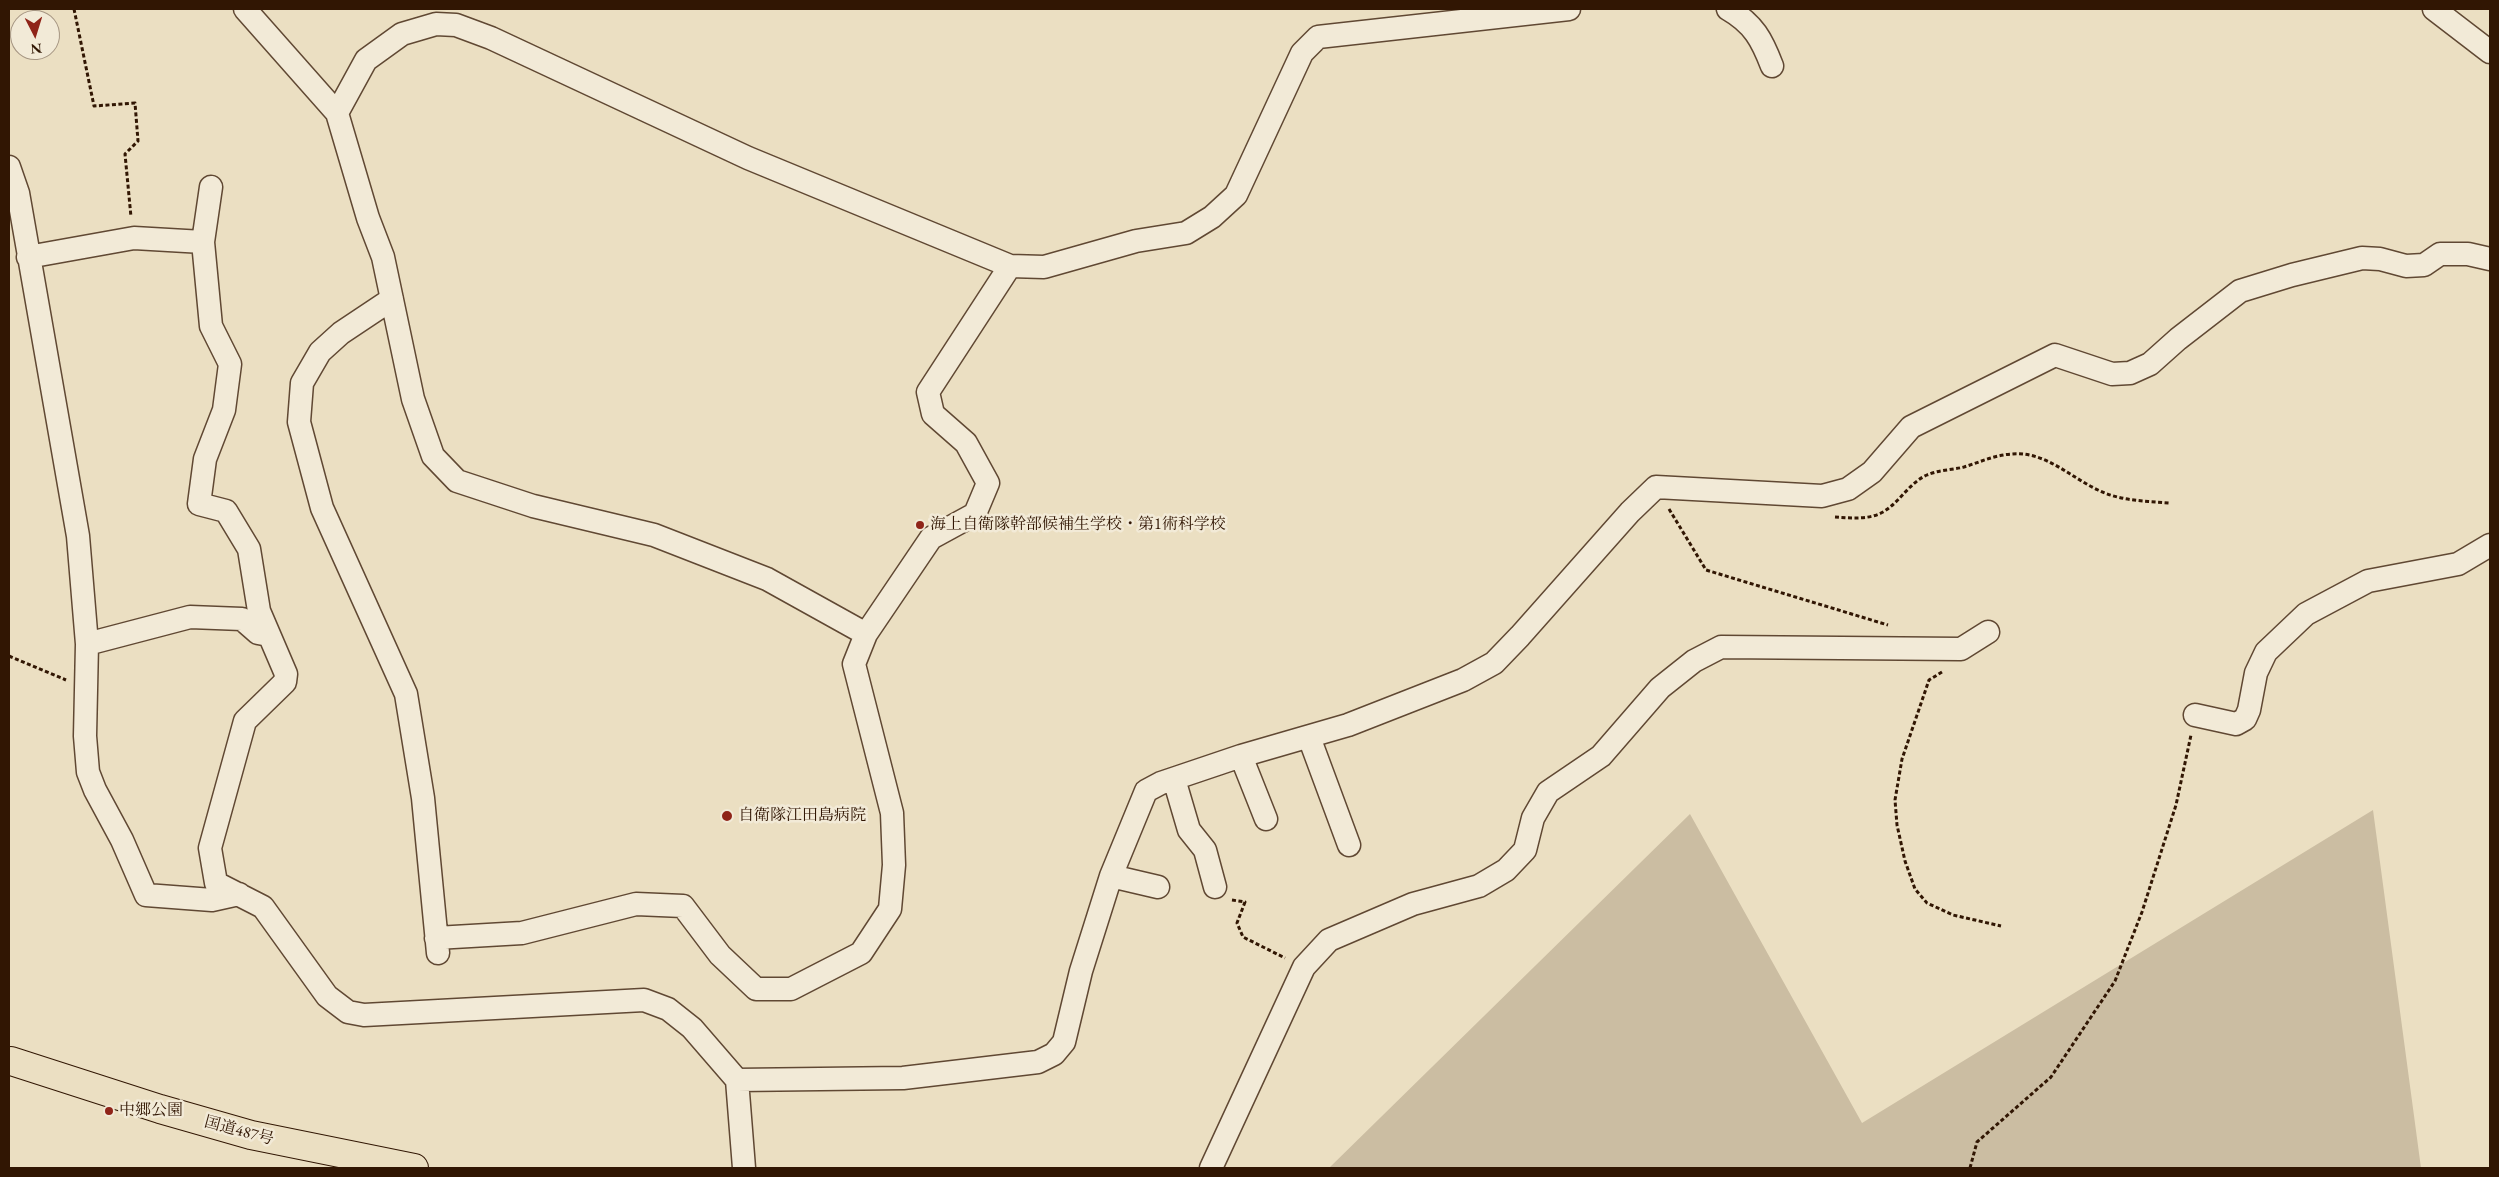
<!DOCTYPE html>
<html>
<head>
<meta charset="utf-8">
<style>
	body { margin:0 }
	#map { position:relative; width:2499px; height:1177px; overflow:hidden; background:#ebdfc2; font-family:"EB Garamond",serif }
	canvas { display:block }
	.frame { position:absolute; inset:0; border:10px solid #311603; pointer-events:none }
	.north { position:absolute; left:10px; top:10px; width:50px; height:50px; box-sizing:border-box; background:#f2ead7; border:1px solid #a59582; border-radius:50%; rotate:175deg; font-size:14px; font-weight:700; line-height:20px; text-align:center; color:#311603 }
	.north::after { content:''; display:block; margin:auto; width:18px; height:22px; background:#8f2418; clip-path:polygon(50% 0,100% 100%,50% 72%,0 100%) }
</style>
</head>
<body>
<div id="map">
<canvas width="2499" height="1177"></canvas>
<div class="frame"></div>
<div class="north">N</div>
</div>
<script>
const ctx = document.querySelector('canvas').getContext('2d');
ctx.lineJoin = 'round';
function fillPath(path, color) { ctx.fillStyle = color; ctx.fill(path, 'evenodd'); }
function strokePath(path, color, width, dash) { ctx.strokeStyle = color; ctx.lineWidth = width; ctx.lineCap = dash ? 'butt' : 'round'; ctx.setLineDash(dash || []); ctx.stroke(path); }
function write(font, color, halo, rows, align = 'center') {
  ctx.font = font + ' "EB Garamond","Noto Serif JP",serif'; ctx.lineWidth = 5; ctx.setLineDash([]); ctx.textBaseline = 'middle'; ctx.strokeStyle = halo; ctx.fillStyle = color; for (const [text, x, y, turn = 0] of rows) {
    ctx.save(); ctx.translate(x, y); ctx.rotate((+turn || 0) * Math.PI / 180); ctx.textAlign = isNaN(turn) ? turn : align; if (halo) ctx.strokeText(text, 0, 0); ctx.fillText(text, 0, 0); ctx.restore();
  }
}
fillPath(new Path2D(`
	M2373,810L2421,1168H1329L1690,814L1862,1123Z`), '#cbbda2');
const minor = new Path2D(`
	M245,9L337,113L368,218L383,257L413,399L433,456L457,481L533,506L654,535L767,579L866,634
	M1728,9C1754,24 1762,40 1772,66
	M2434,9L2490,52
	M337,113L366,60L402,34L436,24L456,25L491,38L748,158L1010,266L1044,267L1136,241L1186,233L1212,217L1236,195L1302,53L1318,37L1569,9
	M9,167L18,193L78,536L87,644L85,736L88,772L95,790L122,840L146,895L212,900L239,894
	M203,242L211,187
	M28,257L134,238L203,242L211,326L230,364L224,410L205,459L199,504L226,511L249,549L259,611L286,674L285,682L245,721L210,848L216,883L263,907L327,996L348,1012L364,1015L644,1000L668,1009L692,1028L737,1080L744,1168
	M392,299L341,333L320,352L302,383L299,422L322,508L406,694L423,798L438,953
	M87,644L190,617L242,619L258,633L269,635
	M2195,715L2236,724L2245,719L2249,710L2256,673L2266,652L2306,614L2368,581L2458,564L2490,545
	M1309,737L1349,845
	M1241,756L1266,819
	M1174,779L1189,830L1205,850L1215,887
	M1111,876L1158,887
	M436,938L522,933L636,904L683,906L720,955L756,989H791L861,953L890,909L894,865L892,813L854,664L866,634L931,538L975,514L988,483L966,443L933,414L928,392L1010,266
	M737,1080L903,1078L1038,1062L1054,1054L1064,1042L1081,971L1111,876L1146,791L1161,783L1241,756L1348,725L1463,680L1494,663L1520,636L1630,512L1656,487L1822,496L1848,489L1872,472L1911,427L2055,355L2112,374L2130,373L2150,364L2178,339L2240,291L2292,275L2362,258L2380,259L2406,266L2424,265L2440,254H2468L2490,259
	M1211,1168L1304,967L1329,940L1413,904L1479,886L1506,870L1525,850L1533,818L1548,792L1601,756L1660,688L1694,661L1721,647L1961,649L1988,632`);
const highway = new Path2D(`
	M11,1061L160,1109L251,1135L414,1168`);
strokePath(minor, '#604833', 25);
strokePath(highway, '#311603', 30);
strokePath(new Path2D(`
	M74,9L94,106L135,103L138,141L125,154L131,217
	M1669,509L1706,570L1888,625
	M1835,517C1851,518 1869,520 1883,512C1900,502 1909,483 1927,475C1938,470 1952,470 1964,467C1980,462 1995,455 2012,454C2045,451 2070,477 2098,490C2120,501 2145,501 2169,503
	M9,656L66,680
	M1942,672L1929,680L1902,759L1895,800L1897,825L1905,861L1915,889L1927,903L1953,915L2001,926
	M1232,900L1245,902L1237,923L1243,937L1285,958
	M1970,1168L1977,1142L2051,1077L2115,981L2142,912L2176,805L2191,735`), '#311603', 3, [4, 2.5]);
strokePath(minor, '#f2ead7', 22);
strokePath(highway, '#ebdfc2', 28);
for (const [x, y, r, color] of [
	[920,525,5,"#8f2418"],
	[727,816,6,"#8f2418"],
	[109,1111,5,"#8f2418"]
]) { const dot = new Path2D(); dot.arc(x, y, r, 0, 2 * Math.PI); ctx.fillStyle = color; ctx.fill(dot); strokePath(dot, '#f2ead7', 2); }
write('16px', '#311603', '#f2ead7', [
	["海上自衛隊幹部候補生学校・第1術科学校",930,525],
	["自衛隊江田島病院",738,816],
	["中郷公園",119,1111]
], 'left');
write('16px', '#311603', '#f2ead7', [
	["国道487号",239,1131,15]
]);
</script>
</body>
</html>
